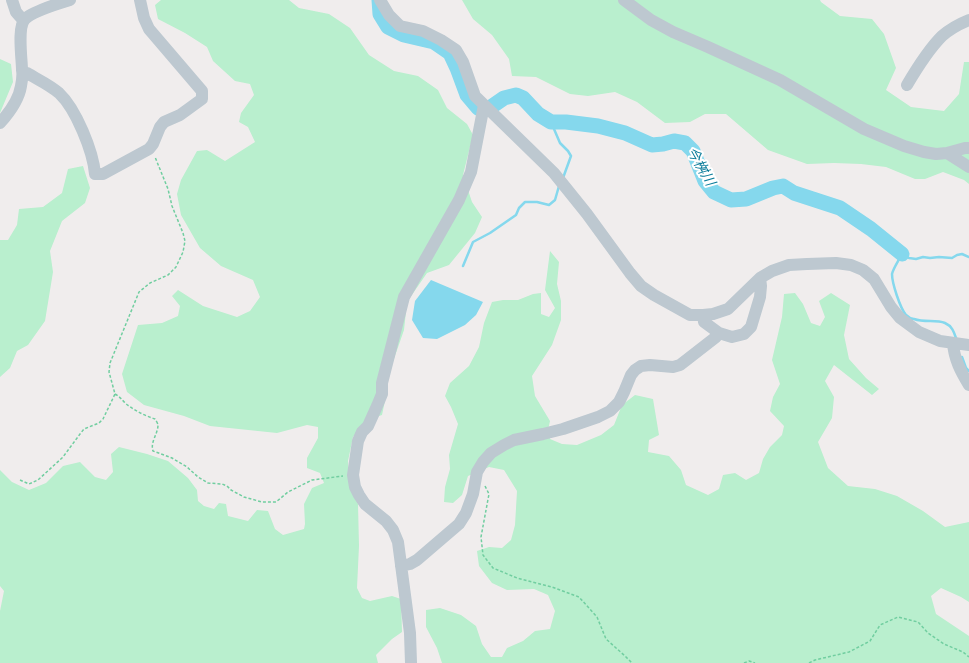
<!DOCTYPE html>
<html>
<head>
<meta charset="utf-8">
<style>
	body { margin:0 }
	canvas { display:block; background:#f0eded }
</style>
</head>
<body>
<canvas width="969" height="663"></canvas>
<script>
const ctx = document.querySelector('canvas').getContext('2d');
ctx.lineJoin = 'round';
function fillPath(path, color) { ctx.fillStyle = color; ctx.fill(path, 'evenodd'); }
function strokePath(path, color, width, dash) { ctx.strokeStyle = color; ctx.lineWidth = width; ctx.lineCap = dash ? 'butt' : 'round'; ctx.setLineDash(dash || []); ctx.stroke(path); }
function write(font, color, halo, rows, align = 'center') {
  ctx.font = font + ' "Nunito Sans","Noto Sans JP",sans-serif'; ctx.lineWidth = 4; ctx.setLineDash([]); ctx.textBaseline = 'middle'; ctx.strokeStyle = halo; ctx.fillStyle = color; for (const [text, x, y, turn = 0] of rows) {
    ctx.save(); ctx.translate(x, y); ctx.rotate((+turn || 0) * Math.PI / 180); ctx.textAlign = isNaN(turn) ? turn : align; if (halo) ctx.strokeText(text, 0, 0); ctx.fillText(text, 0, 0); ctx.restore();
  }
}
fillPath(new Path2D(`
	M161,0H289L299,8L329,14L350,28L369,55L394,71L418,76L438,90L447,108L467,124L473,135L463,175L472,202L482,217L475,233L449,265L427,273L407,302L404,330L389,373L386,396L382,415L367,420L353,437L348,461L349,481L358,504L359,546L357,588L362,598L370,601L392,596L401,599L402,632L392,639L376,655L378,663H0V611L4,591L0,586V470L12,482L29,490L46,483L63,466L80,462L95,477L106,480L113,472L111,454L119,447L147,454L168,461L188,478L197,490L198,501L204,506L214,509L219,503L226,504L228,516L248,521L257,510L268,511L275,529L283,535L304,529L305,524L304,504L312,488L324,483L320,473L307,468V458L318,438V427L307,425L277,433L210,426L184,416L144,405L127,392L122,374L138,325L162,323L178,316L180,306L172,296L178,290L203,306L237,317L250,311L260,297L253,280L221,266L200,248L181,215L177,194L181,180L197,151L207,150L225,161L255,142L248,127L239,122L241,113L254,95L250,84L235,81L213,61L207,47L185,33L158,19L155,5Z
	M462,0H820L821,2L840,16L872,19L884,34L896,68L886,90L911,107L944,111L959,94L964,62H969V184L964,180L943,172L925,179H915L886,167L861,164L834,163L807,164L768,150L726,114H705L690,122L665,123L637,102L615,92L588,96L570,94L536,77L512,76L509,59L492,35L473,19Z
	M0,59L11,64L13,82L0,113Z
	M83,166L90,188L85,203L62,221L50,251L53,272L45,321L28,345L17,351L10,368L0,377V240H8L17,225L19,209L43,207L62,193L68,169Z
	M550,251L559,262L557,284L561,301V320L552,345L532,376L535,396L550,421L548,430L550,439L562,444L577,445L601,435L614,425L622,405L635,395L653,399L659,435L649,440L648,452L669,456L681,470L686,485L708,495L719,489L723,475L735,473L746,480L759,473L763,459L770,447L782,435L784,426L770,411L773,397L780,384L772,360L782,317L784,294L795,293L803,304L811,323L820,326L825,317L819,301L831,293L850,305L844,335L849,359L866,378L879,389L872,395L834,365L825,381L834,397L832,418L818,442L828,468L848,486L875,489L897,496L923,511L945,527L969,522V602L961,597L941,588L931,596L936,614L969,636V663H442L437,648L426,627V610L440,608L461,615L476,626L482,644L491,657H502L507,648L523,641L535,631L550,629L555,611L548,595L534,589L507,590L492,583L479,566L477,551L489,547L502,548L511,540L515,525L517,491L504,470L489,467L468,476L462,495L453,503L444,502L445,487L450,469L449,455L458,424L451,407L445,396L450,383L469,366L479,347L484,323L492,302L503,300H518L533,294L541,293V314L549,317L555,308L545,290Z`), '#b9efce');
fillPath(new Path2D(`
	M431,280L483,302L476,315L465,325L437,339L423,338L412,320L415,301Z`), '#85d8ed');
strokePath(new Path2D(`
	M551,122L560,143L568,151L571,156L563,178
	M463,266L473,242L490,233L516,215L519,208L525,202H537L549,205L555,200L559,186
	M956,338C954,332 952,326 945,323C936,319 925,323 914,319C912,319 908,317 906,315C900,308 892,283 892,274C893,269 899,260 902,254L909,258L916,259L923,257L930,258L939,257L952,258L957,255L962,254L969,257
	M962,357L966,368L969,371`), '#85d8ed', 2.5);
strokePath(new Path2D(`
	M379,0L380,14L388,27L404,35L434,42L450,53L457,68L467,95L478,108L482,110
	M491,107L504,98L516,95L523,98L538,114L551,122H566L598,126L625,133L652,145L663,144L674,141L685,143L693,151L705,181L714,192L731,200L746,199L773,188L783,186L794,193L840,208L871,229L902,254`), '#85d8ed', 15);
strokePath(new Path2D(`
	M115,394C121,397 124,403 129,406C137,412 146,416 155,419C156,420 158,424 158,425C158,434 150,442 153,451L172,458L187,467L198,477L208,483L222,484L227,486L231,490L244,497L262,502H276L288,492L312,480L343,476
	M20,480L29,484L38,480L63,457L80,434L84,429L99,423L103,419L115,394L109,372L110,363L139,292L150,283L168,275L176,267L183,252L185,241L183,233L172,206L168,189L155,157
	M485,486L489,494L481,537L483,555L493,568L517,578L552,587L579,597L597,617L606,639L625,656L632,663
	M744,663L749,661L755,663
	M809,663L815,660L849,652L870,641L880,625L898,617L918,622L928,633L944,644L963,652L969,657`), '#71cea0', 1.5, [3, 2]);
strokePath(new Path2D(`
	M12,0L16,12L23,20
	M380,0L389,15L400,26L423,31L441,40L456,50L463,62L475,96L554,173L587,214L630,273L641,286L654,295L690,315H703L713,314L728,309L760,278L772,271L789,265L807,264L836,263L851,265L863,270L874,279L891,307L900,318L919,332L940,341L969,345
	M624,0L651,20L673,32L708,47L780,80L864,129L904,146L924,152L936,154L947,153L965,148H969
	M23,72L27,73C37,79 50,85 59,93C76,109 93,151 95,174H103L149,149L153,144L160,127L164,122L180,115L202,99V91L149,29L144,18L140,0
	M907,85C917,68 928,50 942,36C950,29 959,24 969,20
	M0,123C9,113 19,99 21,86C22,81 23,75 22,70C22,59 17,27 25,19C32,12 60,3 70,0
	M947,153L969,167
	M703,315L704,322L719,333L732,337L744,334L751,327L760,297L761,286L760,278
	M953,343C954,359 961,372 969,385
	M401,566L410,564L417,560L459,524L466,513L473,494L477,472L483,462L491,453L504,445L514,440L543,434L563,429L598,417L610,411L619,402L624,392L631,375L635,370L641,366L650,365L673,367L680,365L716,337L719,333
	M411,663L410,633L398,542L393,530L386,521L365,504L359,495L355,487L353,475L358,441L362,432L368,426L377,406L382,394V383L404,297L459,200L471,172L484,105`), '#bdc8d0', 12);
write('italic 14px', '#0a7c9a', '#fff', [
	["今桝川",700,167,60]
]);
</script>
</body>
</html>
